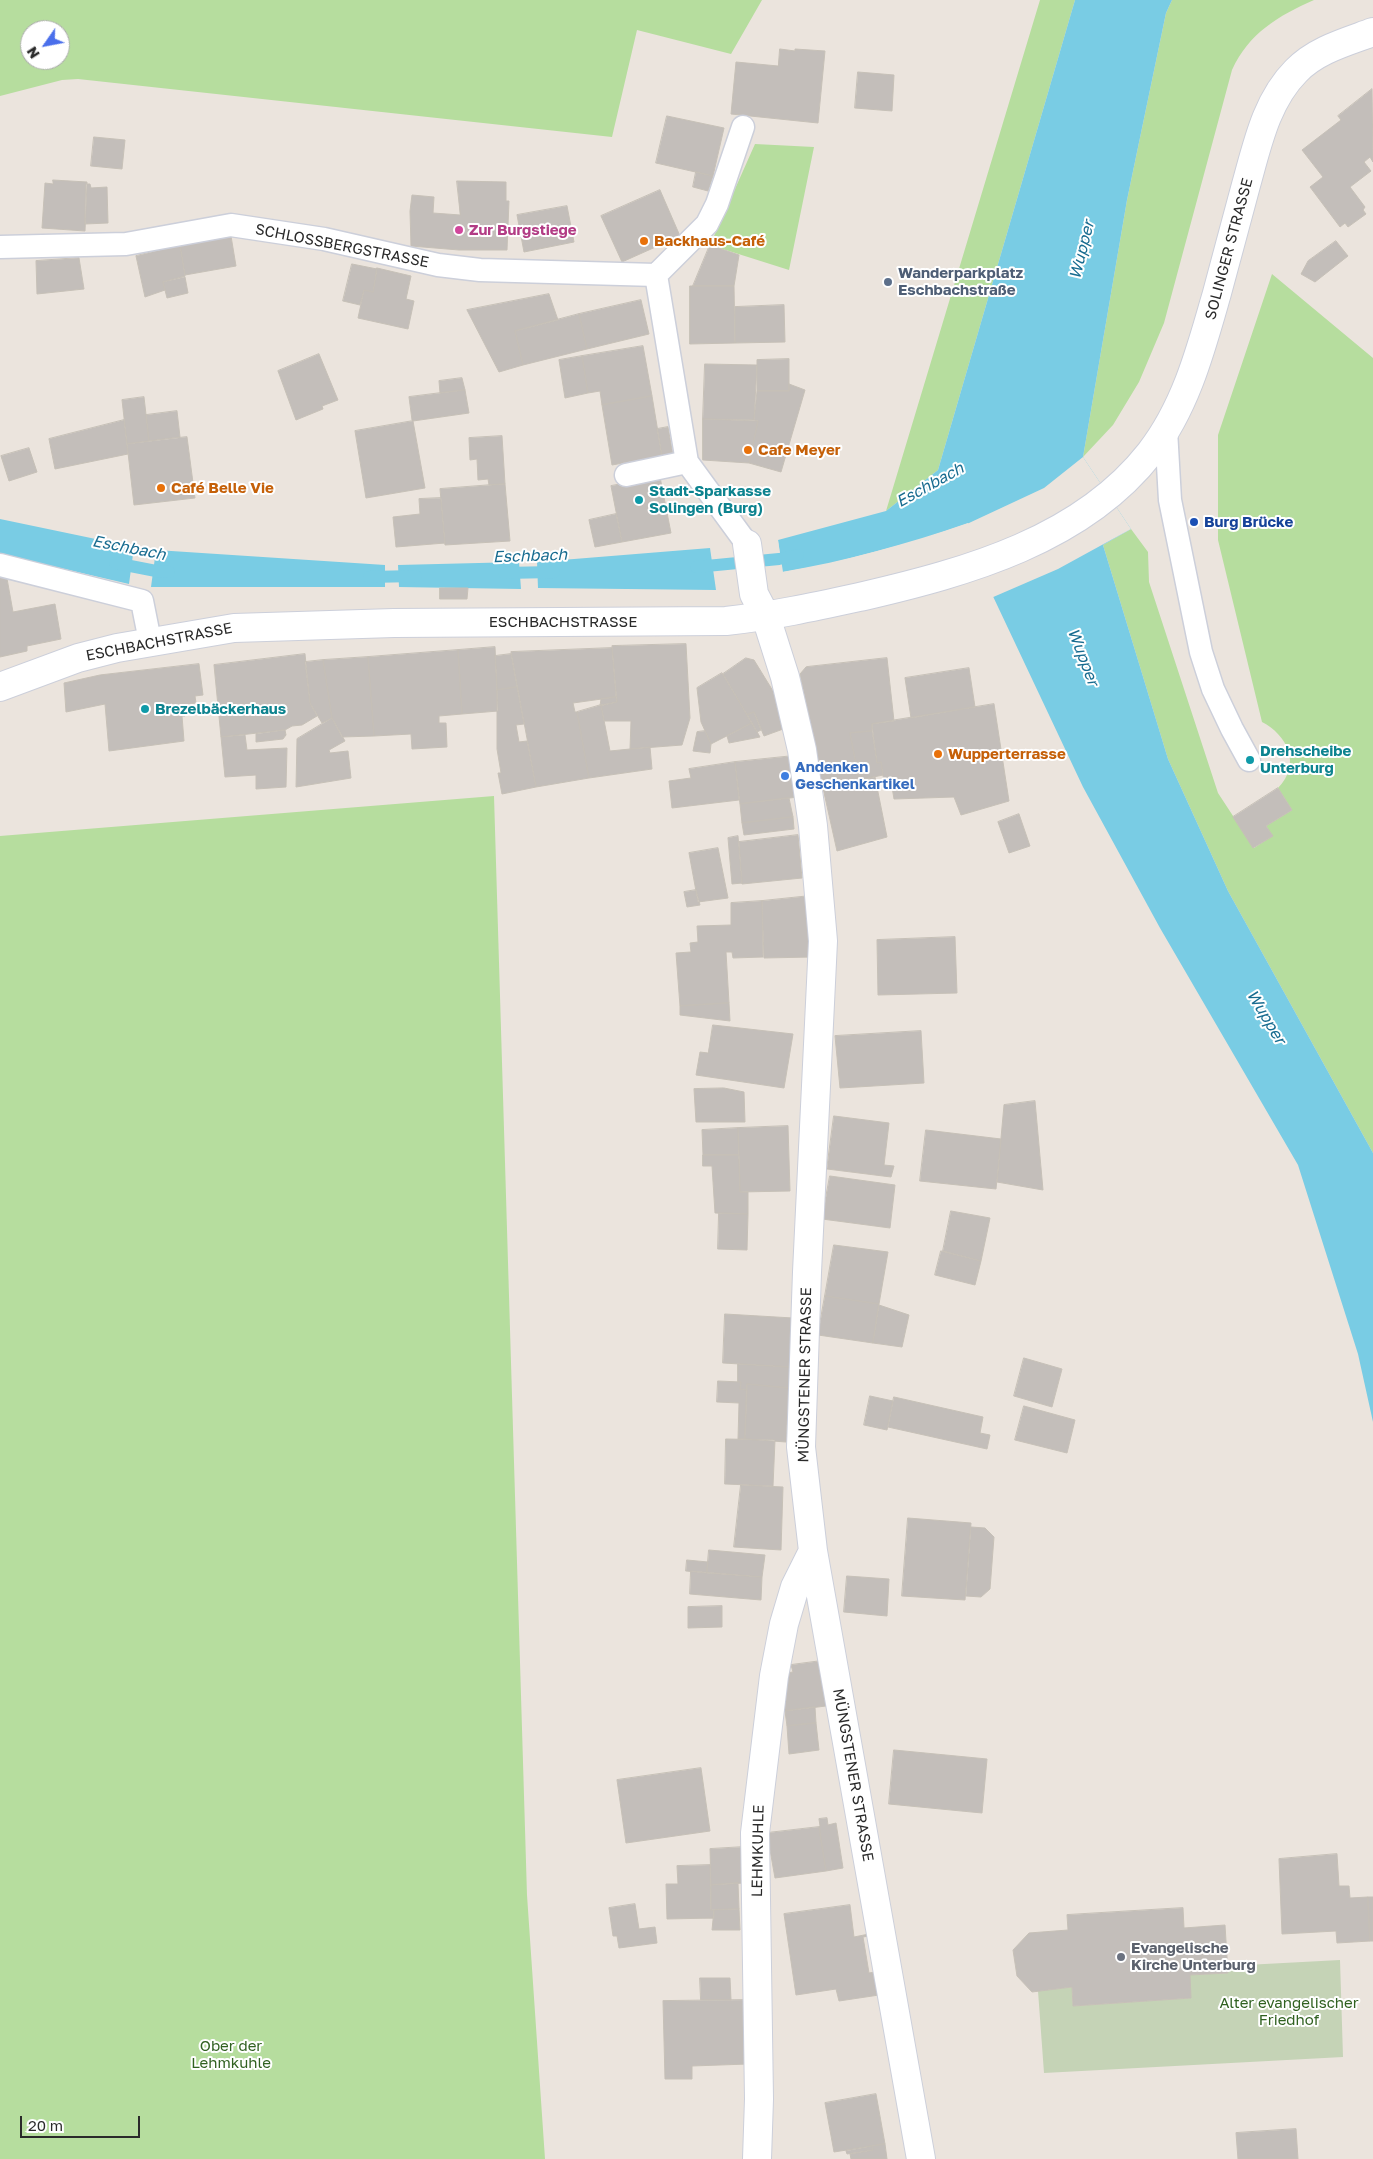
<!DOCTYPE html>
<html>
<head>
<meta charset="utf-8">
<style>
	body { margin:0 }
	#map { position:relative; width:1373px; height:2159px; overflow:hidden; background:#ebe4dd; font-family:"Golos Text",sans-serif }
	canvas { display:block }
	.north { position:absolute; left:20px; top:20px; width:50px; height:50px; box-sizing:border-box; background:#fff; border:1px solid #aaa; border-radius:50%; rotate:237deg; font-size:14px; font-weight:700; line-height:20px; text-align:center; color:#2a2a2a }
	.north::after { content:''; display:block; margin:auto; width:18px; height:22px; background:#4a6feb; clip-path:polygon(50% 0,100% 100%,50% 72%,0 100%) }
	.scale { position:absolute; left:20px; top:2116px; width:120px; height:22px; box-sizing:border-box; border:2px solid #2a2a2a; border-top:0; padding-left:6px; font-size:15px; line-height:18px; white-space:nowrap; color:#2a2a2a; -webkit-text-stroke:4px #fff; paint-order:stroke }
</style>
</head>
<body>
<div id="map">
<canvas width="1373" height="2159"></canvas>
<div class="north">N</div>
<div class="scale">20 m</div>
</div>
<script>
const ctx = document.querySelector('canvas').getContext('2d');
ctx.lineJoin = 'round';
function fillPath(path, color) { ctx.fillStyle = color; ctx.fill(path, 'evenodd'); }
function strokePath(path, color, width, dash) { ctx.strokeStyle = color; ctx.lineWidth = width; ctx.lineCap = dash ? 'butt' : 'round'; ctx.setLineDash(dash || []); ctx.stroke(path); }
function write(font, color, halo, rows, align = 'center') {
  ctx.font = font + ' "Golos Text",sans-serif'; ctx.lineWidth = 4; ctx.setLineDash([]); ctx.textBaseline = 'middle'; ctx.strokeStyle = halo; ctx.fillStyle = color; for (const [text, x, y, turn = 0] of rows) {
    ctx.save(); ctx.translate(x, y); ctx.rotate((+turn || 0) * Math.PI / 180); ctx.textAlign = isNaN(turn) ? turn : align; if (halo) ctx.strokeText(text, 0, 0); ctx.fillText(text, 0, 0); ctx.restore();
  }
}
fillPath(new Path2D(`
	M0,0H762L731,54L637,30L612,137L78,79L62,80L0,96ZM30,30H60V60H30Z
	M1040,0H1075L938,470L886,511Z
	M1172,0H1314C1278,16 1249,33 1232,70L1164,323L1139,382L1113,425L1083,457L1127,200L1166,13Z
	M755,144L814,147L789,270L710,245Z
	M1272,274L1373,358V1153L1228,891L1168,759L1103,545L1131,529L1148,552L1149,582L1218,793L1254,848L1272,836L1266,826L1292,810L1278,788C1302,764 1287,735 1262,722L1218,540V435Z
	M494,796L527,1895L545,2159H0V836Z`), '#b6dd9e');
fillPath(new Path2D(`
	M1340,1960L1343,2057L1044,2073L1038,1991L1072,1987L1073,2006L1190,1998V1975L1228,1973L1227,1966Z`), '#c5d3b6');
fillPath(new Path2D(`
	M1075,0H1172L1166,13L1127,200L1083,457L1131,529L1103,545L1168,759L1228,891L1373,1153V1422L1358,1354L1298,1165L1160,928L1083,787L990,590L968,523C907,544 846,561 782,572L778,540L886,511L938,470Z
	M0,519L134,547L129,584L0,554Z
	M710,548L716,590L538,588L537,562Z
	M156,550L385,565V587H151Z
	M519,562L521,589L399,587L398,565Z`), '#79cce4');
fillPath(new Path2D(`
	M1083,457L1131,529L1058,569L991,598L967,526L916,543L824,567L783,574L780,572L776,541L778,540L783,572L824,565L916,541L969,523L1044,488Z`), '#ebe4dd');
strokePath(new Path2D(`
	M115,563L156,571L169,572
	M696,567L779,559L798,555
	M504,573L554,572
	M369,577L416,576`), '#79cce4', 12);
const building = new Path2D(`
	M780,49L795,51V49L825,51L818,123L731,114L736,62L778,66Z
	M858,72L894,75L892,111L855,108Z
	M1372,89L1373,162L1370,157L1364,162L1371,171L1350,187L1365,207L1363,210L1366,214L1348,227L1345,223L1340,227L1310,187L1323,177L1302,150L1341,120L1338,116Z
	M667,116L724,128L713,176L656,163Z
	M94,137L125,140L122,169L91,166Z
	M696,172L713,176L708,191L693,187Z
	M53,180L87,182L85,231L42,228L45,183L53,184Z
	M457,181L506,182V201H509L507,250H459L411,246L410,211L412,195L434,197L433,213L460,215Z
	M86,184H90L91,188L107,187L108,223L85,224Z
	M660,190L680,236L622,262L601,216Z
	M567,206L574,242L524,252L517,215Z
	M231,236L236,266L185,275L180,245Z
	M1336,241L1348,256L1315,282L1301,274L1308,261Z
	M180,245L185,276L163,282L165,290L145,297L136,256Z
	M710,245L739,255L734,286H693Z
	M79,258L84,289L37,294L36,261Z
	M352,264L377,269L373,292L364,290L360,305L343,301Z
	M377,268L411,276L406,299L414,301L408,329L358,318L364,290L373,292Z
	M185,277L188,293L167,298L163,282Z
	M690,286H734L735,343L690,344Z
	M549,294L558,320L515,331L523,365L499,372L467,310Z
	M641,300L649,334L587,349L579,314Z
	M784,305L785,342L735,343V307Z
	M579,314L587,349L523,365L515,331Z
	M643,346L652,396L602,405L600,391L588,393L582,356Z
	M319,354L338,400L322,406L323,409L296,420L278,371Z
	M582,356L588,393L565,398L559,360Z
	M789,359V391H757V360Z
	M705,364L757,365L754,420L703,419Z
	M462,378L465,390L440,393L439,381Z
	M789,384L805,390L781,472L749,463L758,421L754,420L757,391H789Z
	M465,390L469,413L413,421L412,420L409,397Z
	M652,396L662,456L612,465L602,405Z
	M144,397L149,441L127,444L122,400Z
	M177,411L180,437L149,441L146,415Z
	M703,419L758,421L749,463L703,460Z
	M124,420L128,454L55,469L49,439Z
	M413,421L425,488L366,498L355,431Z
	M668,427L673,455L662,456L657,429Z
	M502,436L505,484L489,485L488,479L478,480L477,459L470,460L469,438Z
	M187,437L195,498L134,505L127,444Z
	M29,448L37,472L9,481L1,456Z
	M660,477L671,533L622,542L611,486Z
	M505,484L510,541L445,545L440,489Z
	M441,498L445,543L396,547L393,517L420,514L419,499Z
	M616,514L622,542L595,547L589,520Z
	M0,572L6,573L13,612L55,604L61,639L27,646V651L0,657Z
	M440,588H468L467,599H440Z
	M686,644L690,718L682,745L630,749L631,721H604L601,705L617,702L612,646Z
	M495,647L498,711L462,714L458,650Z
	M612,648L616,697L573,703L575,712H577L589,778L536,787L511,652Z
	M458,650L462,714L439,716V723H446L447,747L412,749L411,734L374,736L368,657Z
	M305,654L310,703L317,716L302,725L292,726L285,730L221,737L214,665Z
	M511,654L517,687L497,690L495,656Z
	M368,657L374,736L342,737L332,718L323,660Z
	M746,658L754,660L773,691L786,728L764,736L754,712L747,715L723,674Z
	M887,658L894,721L872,724V731L850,733L859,780L823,788L800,674L806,667Z
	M323,660L332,718L322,723L310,703L305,662Z
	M199,664L203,695L195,696L196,703L184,705L185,716H182L184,741L109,751L105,704L66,712L64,683L100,675Z
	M969,668L975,707L911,718L905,678Z
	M722,673L752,723L711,744L701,722L697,688Z
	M517,687L524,724L516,725L519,742L527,741L536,787L502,794L498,773H501L497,749V690Z
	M616,697L617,702L600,706L601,699Z
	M994,704L1009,801L961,815L954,797L894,799L891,781L884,782L881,762L877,763L872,724Z
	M601,705L610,751L650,747L652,769L589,778L577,712Z
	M754,712L761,730L757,732L747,715Z
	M332,718L345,741L329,750L330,753L348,751L351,778L296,787L297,739Z
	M752,723L760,737L729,743L727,736Z
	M285,730L286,735L283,739L256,742V734Z
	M705,731L711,744L710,753L693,751L697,732Z
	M872,731L877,763L881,762L883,775L859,780L850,733Z
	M245,735L247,750L287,748L286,787L256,789V775L225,777L221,737Z
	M793,756L798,797L740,804L735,762Z
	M735,762L739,800L672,808L669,781L691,778L689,769Z
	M875,777L887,837L837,851L823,788Z
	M1278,788L1292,810L1266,826L1273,836L1253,848L1233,817Z
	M789,798L793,817L742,823L740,804Z
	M1019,814L1030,846L1009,853L998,822Z
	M793,817L794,829L744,835L742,823Z
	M798,835L802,878L742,884L739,842Z
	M738,836L742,883L732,884L728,838Z
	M718,848L728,898L698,902L689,853Z
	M696,890L700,905L687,907L684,892Z
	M810,896L812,957L764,958L762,901Z
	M762,901L763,957L733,958L732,952H726L729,1003L680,1006L676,953L691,952L690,943L698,942L697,926L731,925V903Z
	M955,937L957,993L878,995L877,940Z
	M729,1003L730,1021L680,1015V1006Z
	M713,1025L793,1034L784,1088L696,1075L700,1052L708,1053Z
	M921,1031L924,1083L840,1088L835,1036Z
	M724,1088L744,1092L745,1122H696L694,1089Z
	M1035,1101L1043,1190L997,1182L1004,1105Z
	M834,1116L889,1123L884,1165L894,1166L891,1177L827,1169Z
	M788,1126L790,1191L740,1192L738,1128Z
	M738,1128L739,1155H703L702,1130Z
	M926,1130L1001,1139L996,1189L920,1181Z
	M703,1155H739L740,1192H748V1214L715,1213L712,1166H703Z
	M830,1176L895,1185L890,1228L822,1219Z
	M951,1211L990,1218L981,1261L943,1251Z
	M719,1213L748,1214L747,1250L718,1249Z
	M834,1245L888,1252L879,1304L825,1296Z
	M941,1251L981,1261L975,1285L935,1275Z
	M825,1296L879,1304L873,1343L818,1335Z
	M879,1305L909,1315L902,1347L873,1343Z
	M725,1314L793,1318L790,1367L723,1363Z
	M1024,1358L1062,1369L1052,1407L1014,1396Z
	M738,1364L790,1367L789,1388L747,1384V1390L740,1389L741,1382H738Z
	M718,1381L741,1382L740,1389L747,1390L745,1439H738L739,1403L717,1402Z
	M747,1384L789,1388L786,1442L745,1439Z
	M870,1396L893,1401L887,1430L864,1425Z
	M894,1397L983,1417L980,1433L990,1435L987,1449L888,1427Z
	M1024,1406L1075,1420L1067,1453L1015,1440Z
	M726,1439L775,1440L773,1486L725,1484Z
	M741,1485L783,1487L781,1550L734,1547Z
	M908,1518L971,1523L965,1600L902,1596Z
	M971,1527L985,1528L994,1537L990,1589L981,1597L966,1596Z
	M709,1550L765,1555L762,1577L707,1573Z
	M687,1560L708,1562L707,1573L686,1571Z
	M691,1571L762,1577L761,1600L690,1594Z
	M847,1576L889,1579L887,1616L844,1612Z
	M722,1606V1627L688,1628V1607Z
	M821,1661L826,1706L785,1711L783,1691L785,1673L793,1672L791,1665Z
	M815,1707L816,1723L787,1726L785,1711Z
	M816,1723L819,1750L789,1754L787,1726Z
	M894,1750L987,1759L982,1813L889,1804Z
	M701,1768L710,1831L626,1843L617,1780Z
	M827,1818L828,1825L836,1823L843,1868L826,1871L819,1827L820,1826L819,1819Z
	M819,1827L826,1871L775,1878L767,1833Z
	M744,1847V1883L711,1885L710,1849Z
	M1337,1854L1339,1886H1349L1350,1898L1368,1897L1370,1941L1337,1943L1336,1931L1282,1934L1279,1859Z
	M710,1865L711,1910H714V1918L667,1919L666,1884H678L677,1866Z
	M738,1883L739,1909L711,1910V1885Z
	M1368,1897H1373V1941H1370Z
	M635,1904L639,1929L655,1927L657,1943L619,1948L617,1936H613L609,1908Z
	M850,1905L854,1937L869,1934V1936L863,1937L869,1973L875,1972L879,1995L839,2001L836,1989L796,1995L784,1914Z
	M1183,1908L1184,1928L1225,1925L1228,1973L1190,1975L1191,1998L1073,2006L1072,1987L1032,1992L1017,1976L1013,1950L1029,1933L1068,1930L1067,1915Z
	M739,1909L740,1930H712L714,1910Z
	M700,1978H730L731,2000H701Z
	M747,2000L748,2064L692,2066V2079H665L663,2001Z
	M876,2094L885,2144L834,2152L825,2103Z
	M1296,2129L1298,2159H1238L1236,2133Z
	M885,2144L887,2159H851L850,2154L873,2150L872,2146Z
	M872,2146L873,2150L847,2154L846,2151Z`);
fillPath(building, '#c3beba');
strokePath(building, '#c6c0b7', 1);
const lane = new Path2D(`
	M0,247L126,244L231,225L324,239L438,265L480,270L656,275L707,224L717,204L743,127
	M656,275L687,462L747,544
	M1166,430L1170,500L1201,652L1213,689L1232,729L1249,760
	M626,475L687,462
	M0,565L142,601L150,641`);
const street = new Path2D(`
	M747,544L754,594L766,617L785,677L802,750L813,826L823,941L807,1272L801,1447L813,1551L921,2159
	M757,2159L759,2099L755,1833L774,1676L784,1624L795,1587L813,1551`);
const secondary = new Path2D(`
	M0,687L78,658L117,648L234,628L394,623L726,621C773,616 818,606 864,596C967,572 1082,540 1150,453C1186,407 1201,349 1217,293C1227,257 1236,221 1246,185C1257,146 1266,101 1296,71C1316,50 1346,42 1373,32`);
strokePath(lane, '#cccfda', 25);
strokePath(street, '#cccfda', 30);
strokePath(secondary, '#cccfda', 30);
strokePath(lane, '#fff', 22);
strokePath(street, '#fff', 28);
strokePath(secondary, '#fff', 28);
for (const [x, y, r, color] of [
	[459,230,5,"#d1479c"],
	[644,241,5,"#e8710a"],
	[888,282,5,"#5c6f8a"],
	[748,450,5,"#e8710a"],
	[161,488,5,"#e8710a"],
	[639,500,5,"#0f9aa8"],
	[1194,522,5,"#1a4fb4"],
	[145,709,5,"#0f9aa8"],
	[938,754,5,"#e8710a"],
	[1250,760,5,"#0f9aa8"],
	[785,776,5,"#3f7fe0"],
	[1121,1957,5,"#6b7280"]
]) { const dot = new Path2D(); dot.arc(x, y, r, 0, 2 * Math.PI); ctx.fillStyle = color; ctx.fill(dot); strokePath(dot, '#fff', 2); }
write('bold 15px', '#b23c85', '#fff', [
	["Zur Burgstiege",469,230]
], 'left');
write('bold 15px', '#c56008', '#fff', [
	["Backhaus-Café",654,241],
	["Cafe Meyer",758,450],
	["Café Belle Vie",171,488],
	["Wupperterrasse",948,754]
], 'left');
write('15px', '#2a2a2a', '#fff', [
	["SCHLOSSBERGSTRASSE",342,246,11],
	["SOLINGER STRASSE",1229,249,-75],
	["ESCHBACHSTRASSE",563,622],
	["ESCHBACHSTRASSE",159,642,-11],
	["MÜNGSTENER STRASSE",805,1375,-89],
	["MÜNGSTENER STRASSE",853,1775,80],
	["LEHMKUHLE",758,1851,-89]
]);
write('bold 15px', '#4e5e75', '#fff', [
	["Wanderparkplatz",898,273],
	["Eschbachstraße",898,290]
], 'left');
write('bold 15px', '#0d838f', '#fff', [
	["Stadt-Sparkasse",649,491],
	["Solingen (Burg)",649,508],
	["Brezelbäckerhaus",155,709],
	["Drehscheibe",1260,751],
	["Unterburg",1260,768]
], 'left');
write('bold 15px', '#164399', '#fff', [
	["Burg Brücke",1204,522]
], 'left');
write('bold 15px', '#366cbe', '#fff', [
	["Andenken",795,767],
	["Geschenkartikel",795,784]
], 'left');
write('bold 15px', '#5b616d', '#fff', [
	["Evangelische",1131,1948],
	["Kirche Unterburg",1131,1965]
], 'left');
write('15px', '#306120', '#fff', [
	["Alter evangelischer",1289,2003],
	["Friedhof",1289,2020],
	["Ober der",231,2046],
	["Lehmkuhle",231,2063]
]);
write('italic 16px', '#186c90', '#fff', [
	["Wupper",1082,250,-76],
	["Eschbach",930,485,-29],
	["Eschbach",129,548,11],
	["Eschbach",530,556,-2],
	["Wupper",1083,657,69],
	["Wupper",1266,1017,59]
]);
</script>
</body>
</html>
